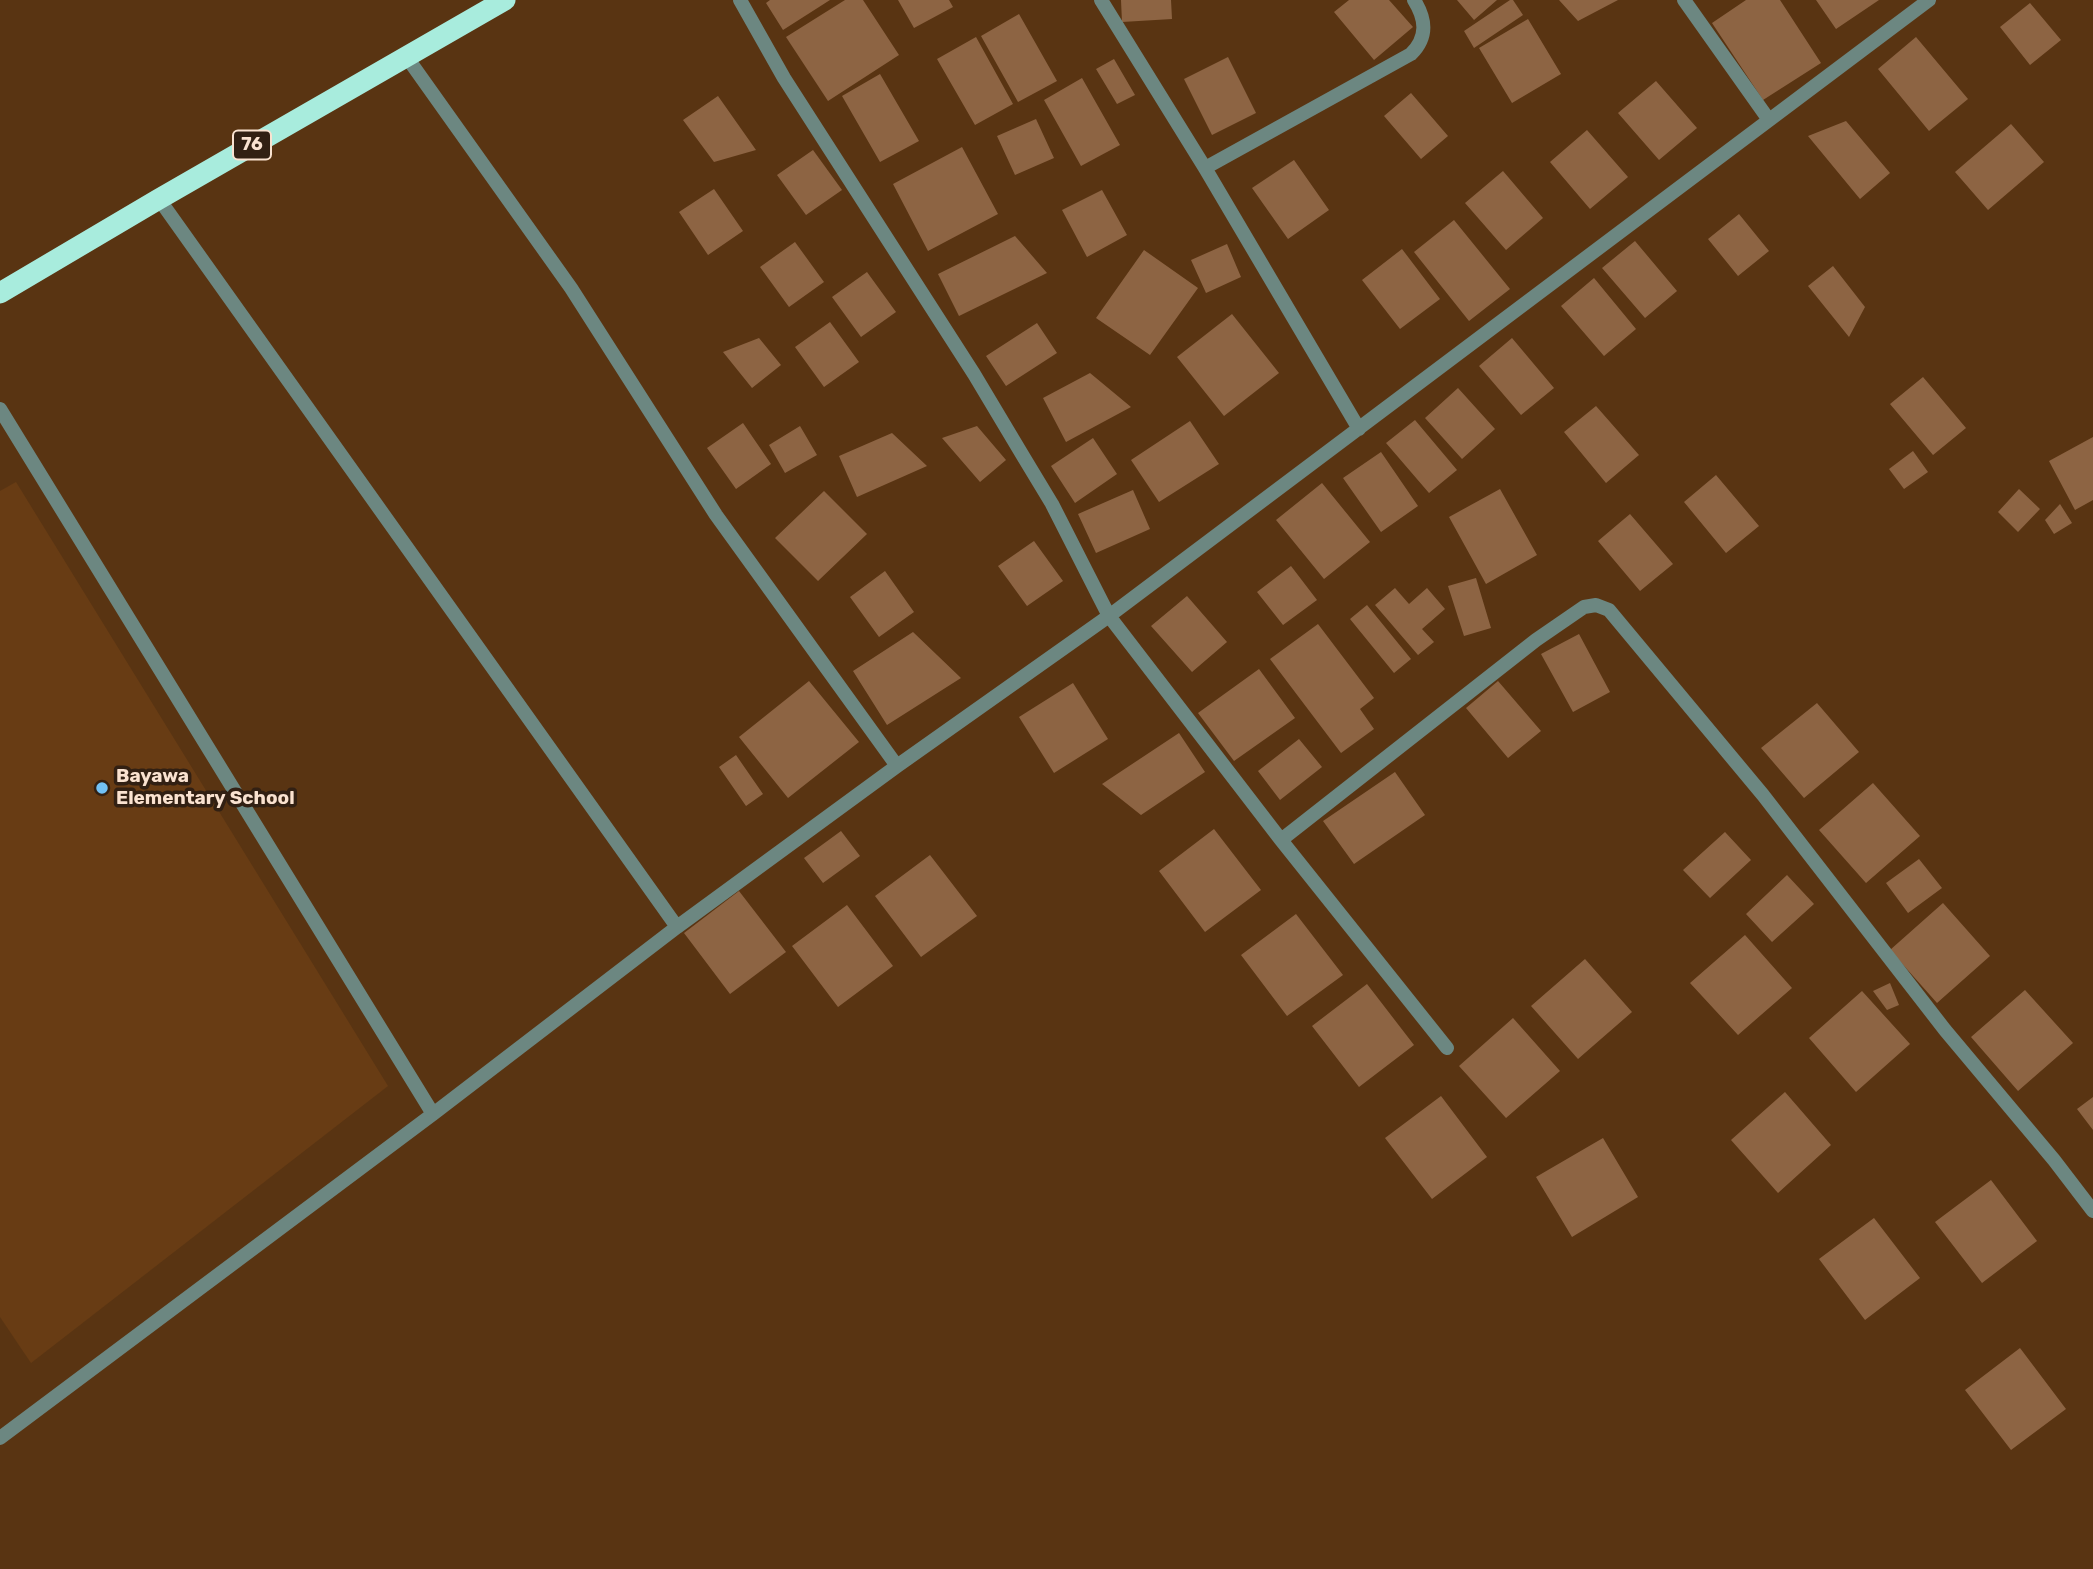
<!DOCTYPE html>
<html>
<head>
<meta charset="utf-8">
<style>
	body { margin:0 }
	canvas { display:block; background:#593412 }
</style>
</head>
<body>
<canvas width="2093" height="1569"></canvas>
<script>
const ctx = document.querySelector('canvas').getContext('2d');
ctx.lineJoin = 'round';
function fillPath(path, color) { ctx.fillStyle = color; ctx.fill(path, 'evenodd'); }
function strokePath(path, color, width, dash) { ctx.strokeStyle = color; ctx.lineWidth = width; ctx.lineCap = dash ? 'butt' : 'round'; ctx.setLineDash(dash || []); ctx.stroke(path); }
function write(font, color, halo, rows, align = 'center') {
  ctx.font = font + ' Rubik,sans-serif'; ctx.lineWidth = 7; ctx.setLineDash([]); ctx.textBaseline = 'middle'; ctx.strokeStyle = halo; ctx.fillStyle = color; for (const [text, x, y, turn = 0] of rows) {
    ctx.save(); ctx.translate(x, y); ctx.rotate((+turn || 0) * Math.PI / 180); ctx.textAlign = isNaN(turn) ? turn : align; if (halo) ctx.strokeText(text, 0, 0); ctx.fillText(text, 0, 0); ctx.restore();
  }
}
fillPath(new Path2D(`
	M16,482L388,1086L31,1363L0,1317V491Z`), '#683c14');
fillPath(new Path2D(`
	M770,0H830L783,30L766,3Z
	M845,0H863L899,55L828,101L786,37Z
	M898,0H949L953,7L914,28Z
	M1121,0H1171L1172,19L1122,22Z
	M1349,0H1389L1413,27L1374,60L1334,12Z
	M1457,0H1497L1474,20Z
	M1510,0H1513L1523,15L1474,48L1464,31Z
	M1559,0H1618L1578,21Z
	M1746,0H1780L1821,63L1763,100L1712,23Z
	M1816,0H1879L1836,29Z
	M2030,3L2061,40L2030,65L2000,27Z
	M1019,14L1057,81L1018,102L981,36Z
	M1528,19L1561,74L1512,103L1479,48Z
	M976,37L1013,104L975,125L937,59Z
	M1916,37L1968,99L1929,131L1878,69Z
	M1228,57L1256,113L1212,135L1184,79Z
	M1114,59L1135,95L1117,104L1096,69Z
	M880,74L919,141L880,162L842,96Z
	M1082,78L1120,145L1081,166L1044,100Z
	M1656,81L1697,128L1659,160L1618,113Z
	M1411,93L1448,136L1421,159L1384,116Z
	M718,96L756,150L714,162L683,120Z
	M1036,119L1054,158L1015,175L997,136Z
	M1846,121L1890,173L1860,199L1808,136Z
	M2011,124L2044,162L1988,210L1955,172Z
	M1587,130L1628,177L1590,209L1550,162Z
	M962,147L998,214L928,251L893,184Z
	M813,150L842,190L806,215L777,175Z
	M1294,160L1329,210L1288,239L1252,188Z
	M1503,171L1543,218L1506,250L1465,203Z
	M714,189L743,231L708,255L679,212Z
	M1102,190L1127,235L1087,257L1062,210Z
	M1739,214L1769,251L1738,276L1708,239Z
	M1454,220L1510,289L1469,321L1414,252Z
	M1015,236L1047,273L959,316L938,274Z
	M1635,241L1677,291L1645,318L1602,268Z
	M795,242L824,282L789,307L760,267Z
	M1227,244L1241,277L1206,293L1191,260Z
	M1402,249L1440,299L1400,329L1362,280Z
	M1144,250L1198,288L1150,355L1096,318Z
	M1833,266L1865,307L1849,337L1808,286Z
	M867,272L896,312L861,337L832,297Z
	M1594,278L1636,329L1604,356L1561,306Z
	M1232,314L1279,373L1224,416L1177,357Z
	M830,322L859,362L824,387L795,347Z
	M1037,323L1057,353L1006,386L986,356Z
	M759,338L781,365L752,388L723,352Z
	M1512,338L1554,388L1521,415L1479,366Z
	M1090,373L1131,407L1066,442L1043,398Z
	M1923,377L1966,428L1933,455L1890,404Z
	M1458,388L1495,429L1462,459L1425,418Z
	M1596,406L1639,455L1606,483L1564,432Z
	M1415,420L1457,470L1429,493L1386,443Z
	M1190,421L1219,464L1159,502L1131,460Z
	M743,423L771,464L736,489L707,448Z
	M800,426L817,455L785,473L769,445Z
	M977,426L1006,460L980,482L942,438Z
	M892,433L927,466L857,497L839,456Z
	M2093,437V500L2075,510L2049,461Z
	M1093,438L1117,474L1075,503L1051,466Z
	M1913,451L1928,472L1904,489L1889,469Z
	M1381,452L1418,506L1381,532L1343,478Z
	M1716,475L1759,526L1726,553L1684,502Z
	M1322,483L1370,542L1324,579L1276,520Z
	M1500,489L1537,555L1486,584L1449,517Z
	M2019,489L2040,509L2018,532L1998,512Z
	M1133,490L1150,529L1096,553L1078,514Z
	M824,491L867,534L818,581L775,538Z
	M2060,504L2072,523L2054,534L2045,520Z
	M1630,514L1673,564L1640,591L1598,541Z
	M1034,541L1063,581L1027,606L998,566Z
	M1291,566L1317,600L1283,625L1257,592Z
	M885,571L914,612L879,637L850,597Z
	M1476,578L1491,628L1464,636L1448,586Z
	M1395,588L1409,604L1427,588L1445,609L1422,629L1434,642L1418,655L1375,605Z
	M1187,596L1227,642L1192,672L1151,626Z
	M1367,605L1411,659L1394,673L1350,619Z
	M1318,624L1374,698L1360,709L1374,729L1341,753L1270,659Z
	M913,632L961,678L887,725L853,671Z
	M1579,634L1610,692L1573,712L1541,654Z
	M1259,669L1295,718L1234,761L1198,713Z
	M809,681L859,742L788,798L739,737Z
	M1498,681L1541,731L1508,758L1466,708Z
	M1073,683L1108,739L1054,773L1019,717Z
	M1817,703L1859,752L1804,798L1761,748Z
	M1179,733L1205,772L1141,815L1102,784Z
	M1299,739L1322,767L1280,800L1258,771Z
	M736,755L763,794L746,806L719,767Z
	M1395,772L1425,815L1354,864L1323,821Z
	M1873,783L1920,836L1866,883L1819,830Z
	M1214,829L1261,890L1205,932L1159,871Z
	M841,831L860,856L823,883L804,858Z
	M1725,832L1751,860L1710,898L1683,870Z
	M930,855L977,916L921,957L875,896Z
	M1919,859L1942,888L1908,913L1886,883Z
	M1787,875L1814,904L1772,942L1746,914Z
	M739,891L786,952L730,994L684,933Z
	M1943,903L1990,956L1937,1003L1890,950Z
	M847,905L893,966L838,1007L792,946Z
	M1296,914L1343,975L1287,1016L1241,955Z
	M1745,935L1792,988L1738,1035L1690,983Z
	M1585,959L1632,1012L1578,1059L1531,1006Z
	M1890,983L1899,1005L1887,1010L1873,991Z
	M1367,984L1414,1045L1359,1087L1312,1026Z
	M2025,990L2073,1043L2018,1091L1971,1037Z
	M1862,991L1910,1044L1856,1092L1809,1038Z
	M1513,1018L1560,1071L1506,1118L1459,1066Z
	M1785,1092L1831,1145L1778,1193L1731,1140Z
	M1441,1096L1487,1157L1432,1199L1385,1138Z
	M2093,1097V1130L2077,1109Z
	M1603,1138L1638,1197L1572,1237L1536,1177Z
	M1991,1180L2037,1241L1982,1283L1935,1222Z
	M1874,1218L1920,1278L1865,1320L1819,1259Z
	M2020,1348L2066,1409L2011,1450L1965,1390Z`), '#8d6443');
strokePath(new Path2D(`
	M740,0L784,78L974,374L1023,456L1052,504L1109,616L1281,840L1447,1048
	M1101,0L1205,168L1359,429
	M1684,0L1769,120
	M406,56L571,288L716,515L897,766
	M1205,168L1411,54C1428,37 1426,19 1414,0
	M159,199L677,927
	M0,409L433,1114
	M1281,840L1536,640L1584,607L1596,605L1609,610L1763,795L1945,1030L2054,1160L2093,1211
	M0,1438L433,1114L677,927L897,766L1109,616L1929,0`), '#6c8781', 14);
strokePath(new Path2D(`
	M0,293L159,199L505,0`), '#a8ecdd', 21);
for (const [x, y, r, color] of [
	[102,788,7,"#72c1f5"]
]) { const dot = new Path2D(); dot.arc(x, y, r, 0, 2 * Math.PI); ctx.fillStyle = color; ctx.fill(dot); strokePath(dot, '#322013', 2.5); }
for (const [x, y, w] of [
	[252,145,38]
]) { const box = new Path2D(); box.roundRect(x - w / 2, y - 14.5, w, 29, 5); ctx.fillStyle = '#322013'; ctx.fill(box); strokePath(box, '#fae2d0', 2); }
write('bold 18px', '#fae2d0', null, [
	["76",252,145]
]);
write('bold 19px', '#fae2d0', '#322013', [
	["Bayawa",116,777],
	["Elementary School",116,799]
], 'left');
</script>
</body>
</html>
